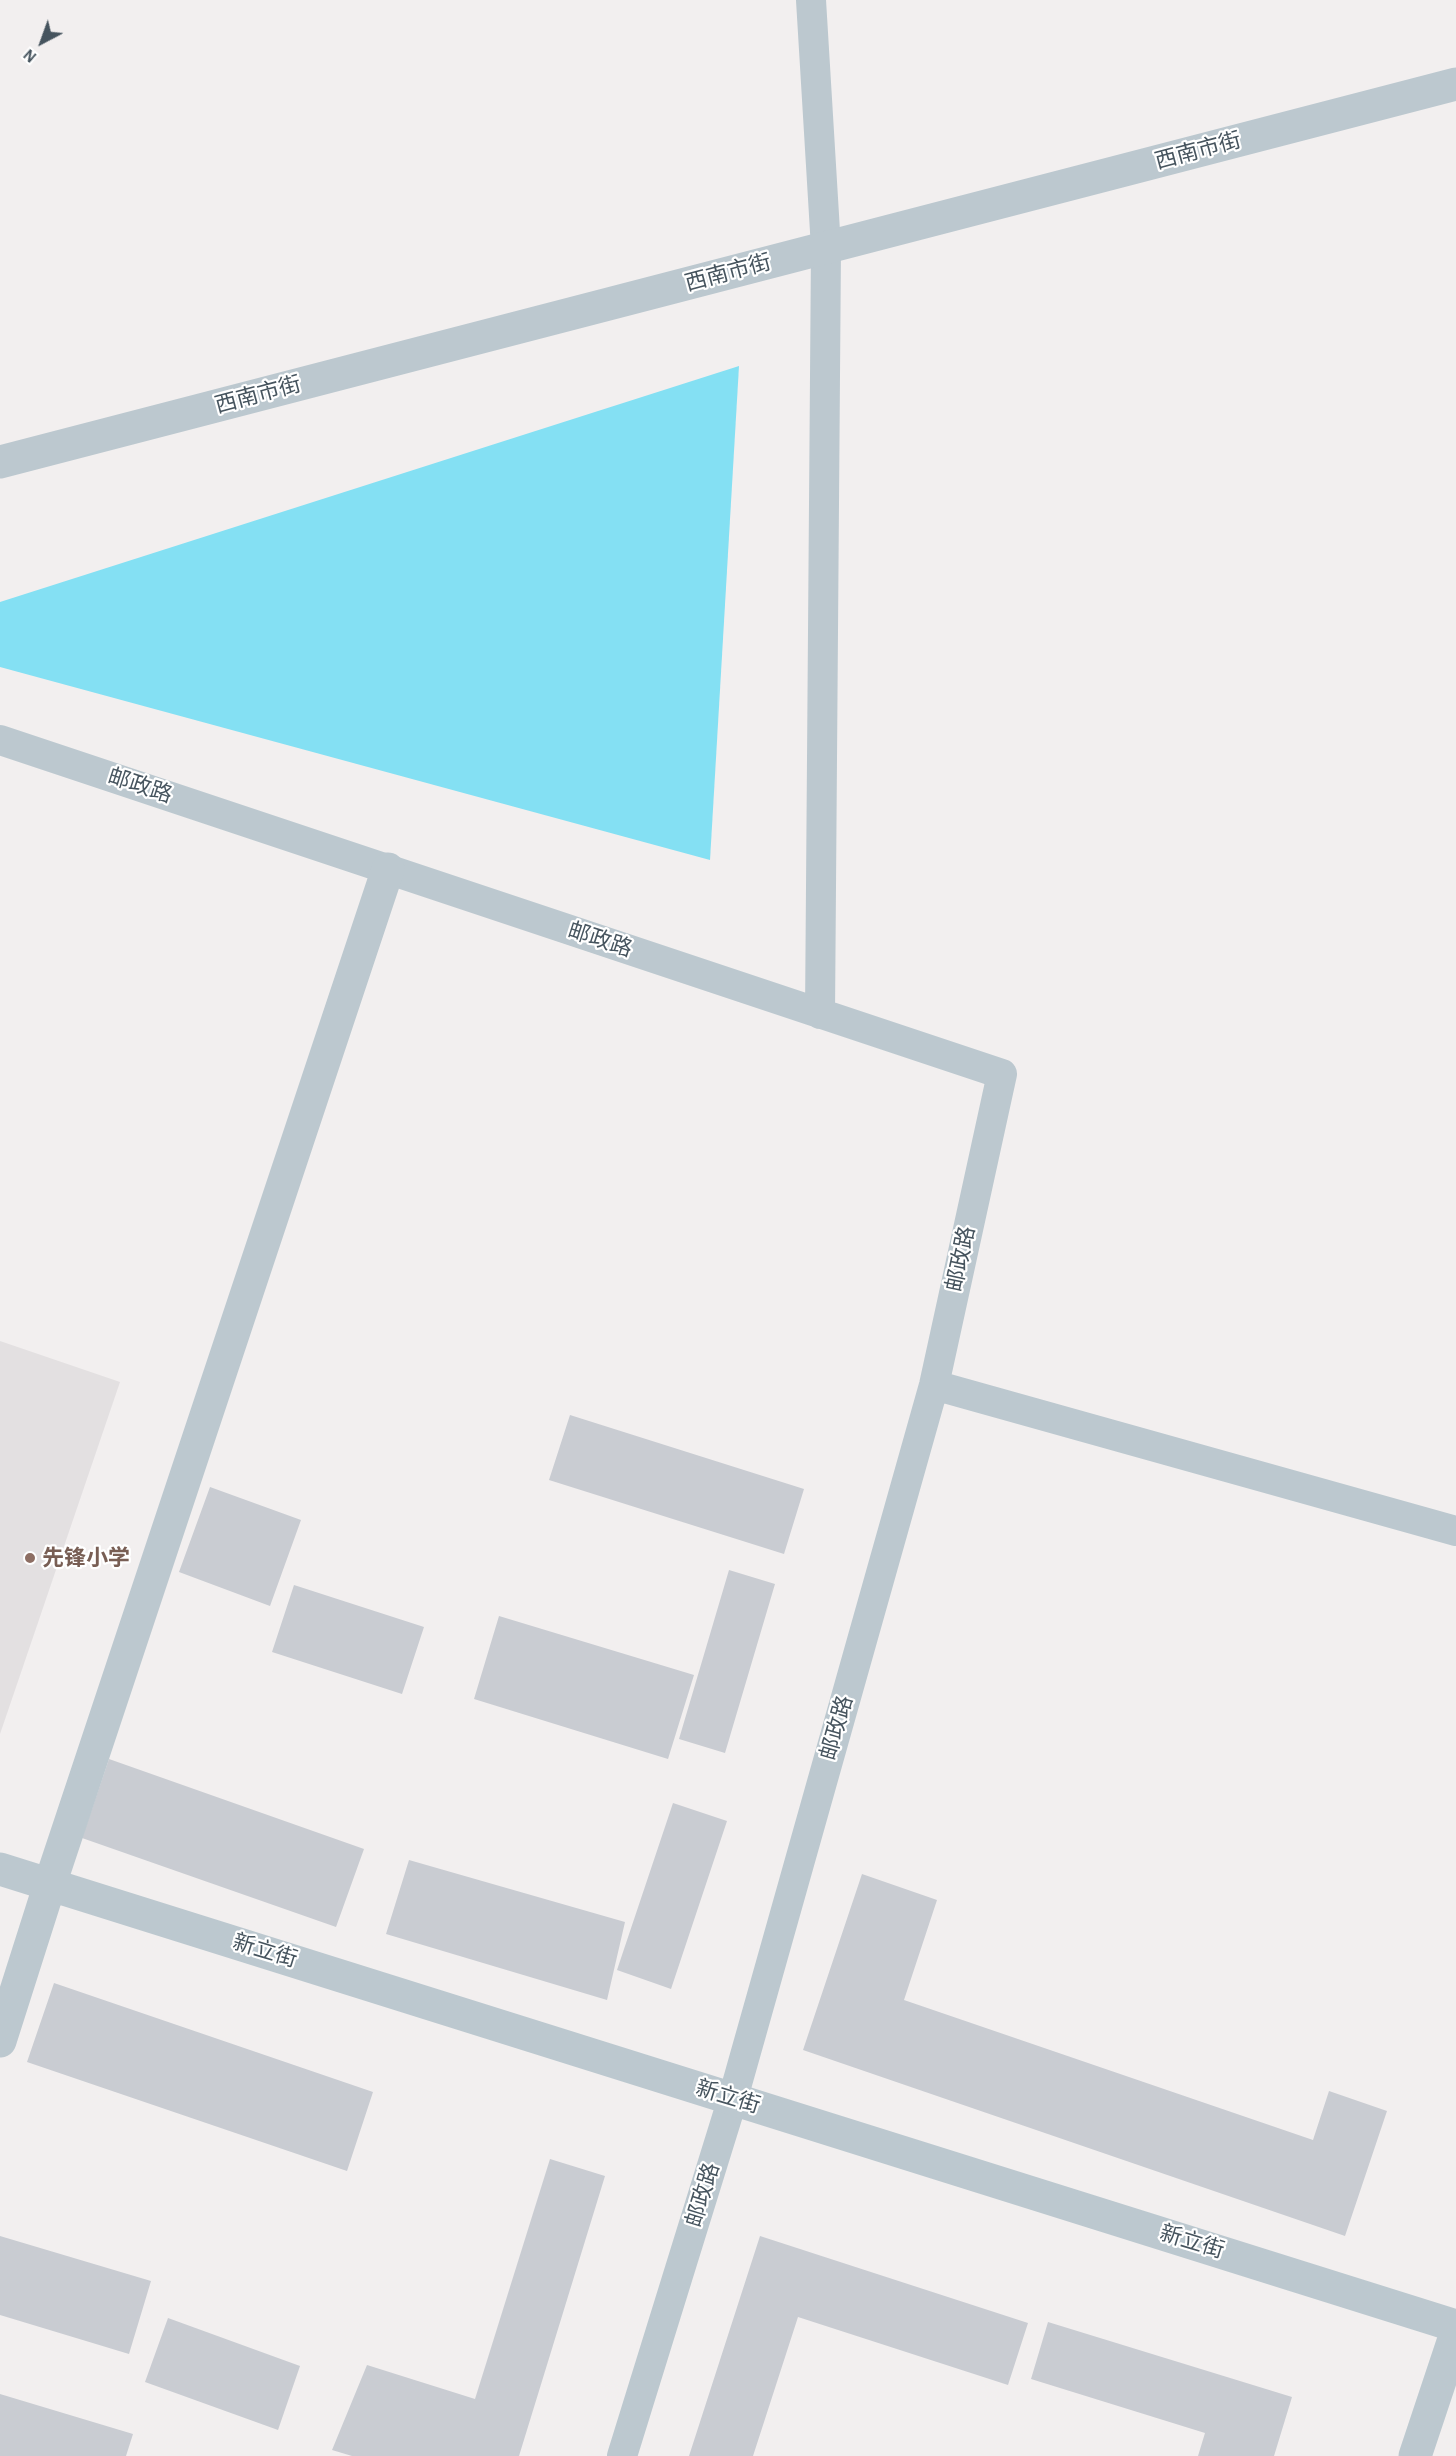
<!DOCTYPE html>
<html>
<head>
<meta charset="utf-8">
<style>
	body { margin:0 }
	#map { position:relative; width:1456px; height:2456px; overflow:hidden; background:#f2efef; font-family:"Alegreya Sans",sans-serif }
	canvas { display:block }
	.north { position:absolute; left:12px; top:12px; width:60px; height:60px; -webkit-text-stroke:4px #fff; paint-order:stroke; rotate:221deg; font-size:16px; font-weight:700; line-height:24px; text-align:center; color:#46545e }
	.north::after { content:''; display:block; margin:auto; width:21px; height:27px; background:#46545e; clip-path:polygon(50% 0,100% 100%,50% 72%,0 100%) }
</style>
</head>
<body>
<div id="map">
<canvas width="1456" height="2456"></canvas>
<div class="north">N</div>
</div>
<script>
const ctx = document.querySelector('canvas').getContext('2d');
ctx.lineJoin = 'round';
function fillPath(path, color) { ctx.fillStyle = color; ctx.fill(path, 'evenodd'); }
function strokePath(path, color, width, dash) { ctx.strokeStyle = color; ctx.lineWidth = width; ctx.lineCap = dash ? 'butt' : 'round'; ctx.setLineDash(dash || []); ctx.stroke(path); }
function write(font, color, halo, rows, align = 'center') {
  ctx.font = font + ' "Alegreya Sans","Noto Sans SC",sans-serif'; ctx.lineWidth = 4.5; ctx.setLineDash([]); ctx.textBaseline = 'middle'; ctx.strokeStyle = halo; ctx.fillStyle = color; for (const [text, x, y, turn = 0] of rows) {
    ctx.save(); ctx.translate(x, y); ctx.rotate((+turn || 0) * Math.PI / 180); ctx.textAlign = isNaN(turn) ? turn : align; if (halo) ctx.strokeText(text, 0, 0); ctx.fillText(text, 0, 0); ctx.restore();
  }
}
fillPath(new Path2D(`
	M0,1341L120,1382L0,1734Z`), '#e3e0e1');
fillPath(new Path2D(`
	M739,366L710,860L0,667V602Z`), '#84e0f3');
fillPath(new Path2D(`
	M570,1415L804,1489L784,1554L549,1480Z
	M210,1487L301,1520L270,1606L179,1572Z
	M729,1570L775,1584L725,1753L679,1739Z
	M294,1585L424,1627L402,1694L272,1652Z
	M499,1616L694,1675L668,1759L474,1699Z
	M109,1759L364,1849L336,1927L82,1838Z
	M673,1803L727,1821L671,1989L617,1970Z
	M409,1860L625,1922L607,2000L386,1934Z
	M862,1874L937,1900L904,2000L1313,2140L1329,2091L1387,2111L1345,2236L803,2050Z
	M54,1983L373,2092L347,2171L27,2062Z
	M550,2159L605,2176L519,2456H352L332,2450L367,2365L475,2399Z
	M0,2236L151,2281L129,2354L0,2315Z
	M760,2236L1028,2323L1008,2385L798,2317L753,2456H689Z
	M168,2318L300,2366L278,2430L145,2382Z
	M1048,2322L1292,2397L1274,2456H1198L1205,2433L1031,2379Z
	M0,2394L133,2434L126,2456H0Z`), '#c9ccd2');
strokePath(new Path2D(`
	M811,0L826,248L820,1014
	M0,740L1002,1074L934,1385L733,2098L622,2456
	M934,1385L1456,1531`), '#bcc8cf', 30);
strokePath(new Path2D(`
	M0,462L1456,84
	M0,1869L1456,2326
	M0,2041L50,1884L388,869
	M1415,2456L1456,2333`), '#bcc8cf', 33);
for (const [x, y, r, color] of [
	[30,1558,6,"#8d6e63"]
]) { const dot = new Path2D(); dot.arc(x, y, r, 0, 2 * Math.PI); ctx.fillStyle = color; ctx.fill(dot); strokePath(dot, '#fff', 2); }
write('22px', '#46545e', '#fff', [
	["西南市街",1198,151,-15],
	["西南市街",728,273,-15],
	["西南市街",258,395,-15],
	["邮政路",140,786,18],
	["邮政路",600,940,18],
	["邮政路",961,1259,-78],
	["邮政路",837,1728,-74],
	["新立街",265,1951,17],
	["新立街",728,2097,17],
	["邮政路",703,2195,-73],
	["新立街",1192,2242,17]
]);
write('bold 22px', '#785e54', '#fff', [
	["先锋小学",42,1558]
], 'left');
</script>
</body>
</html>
